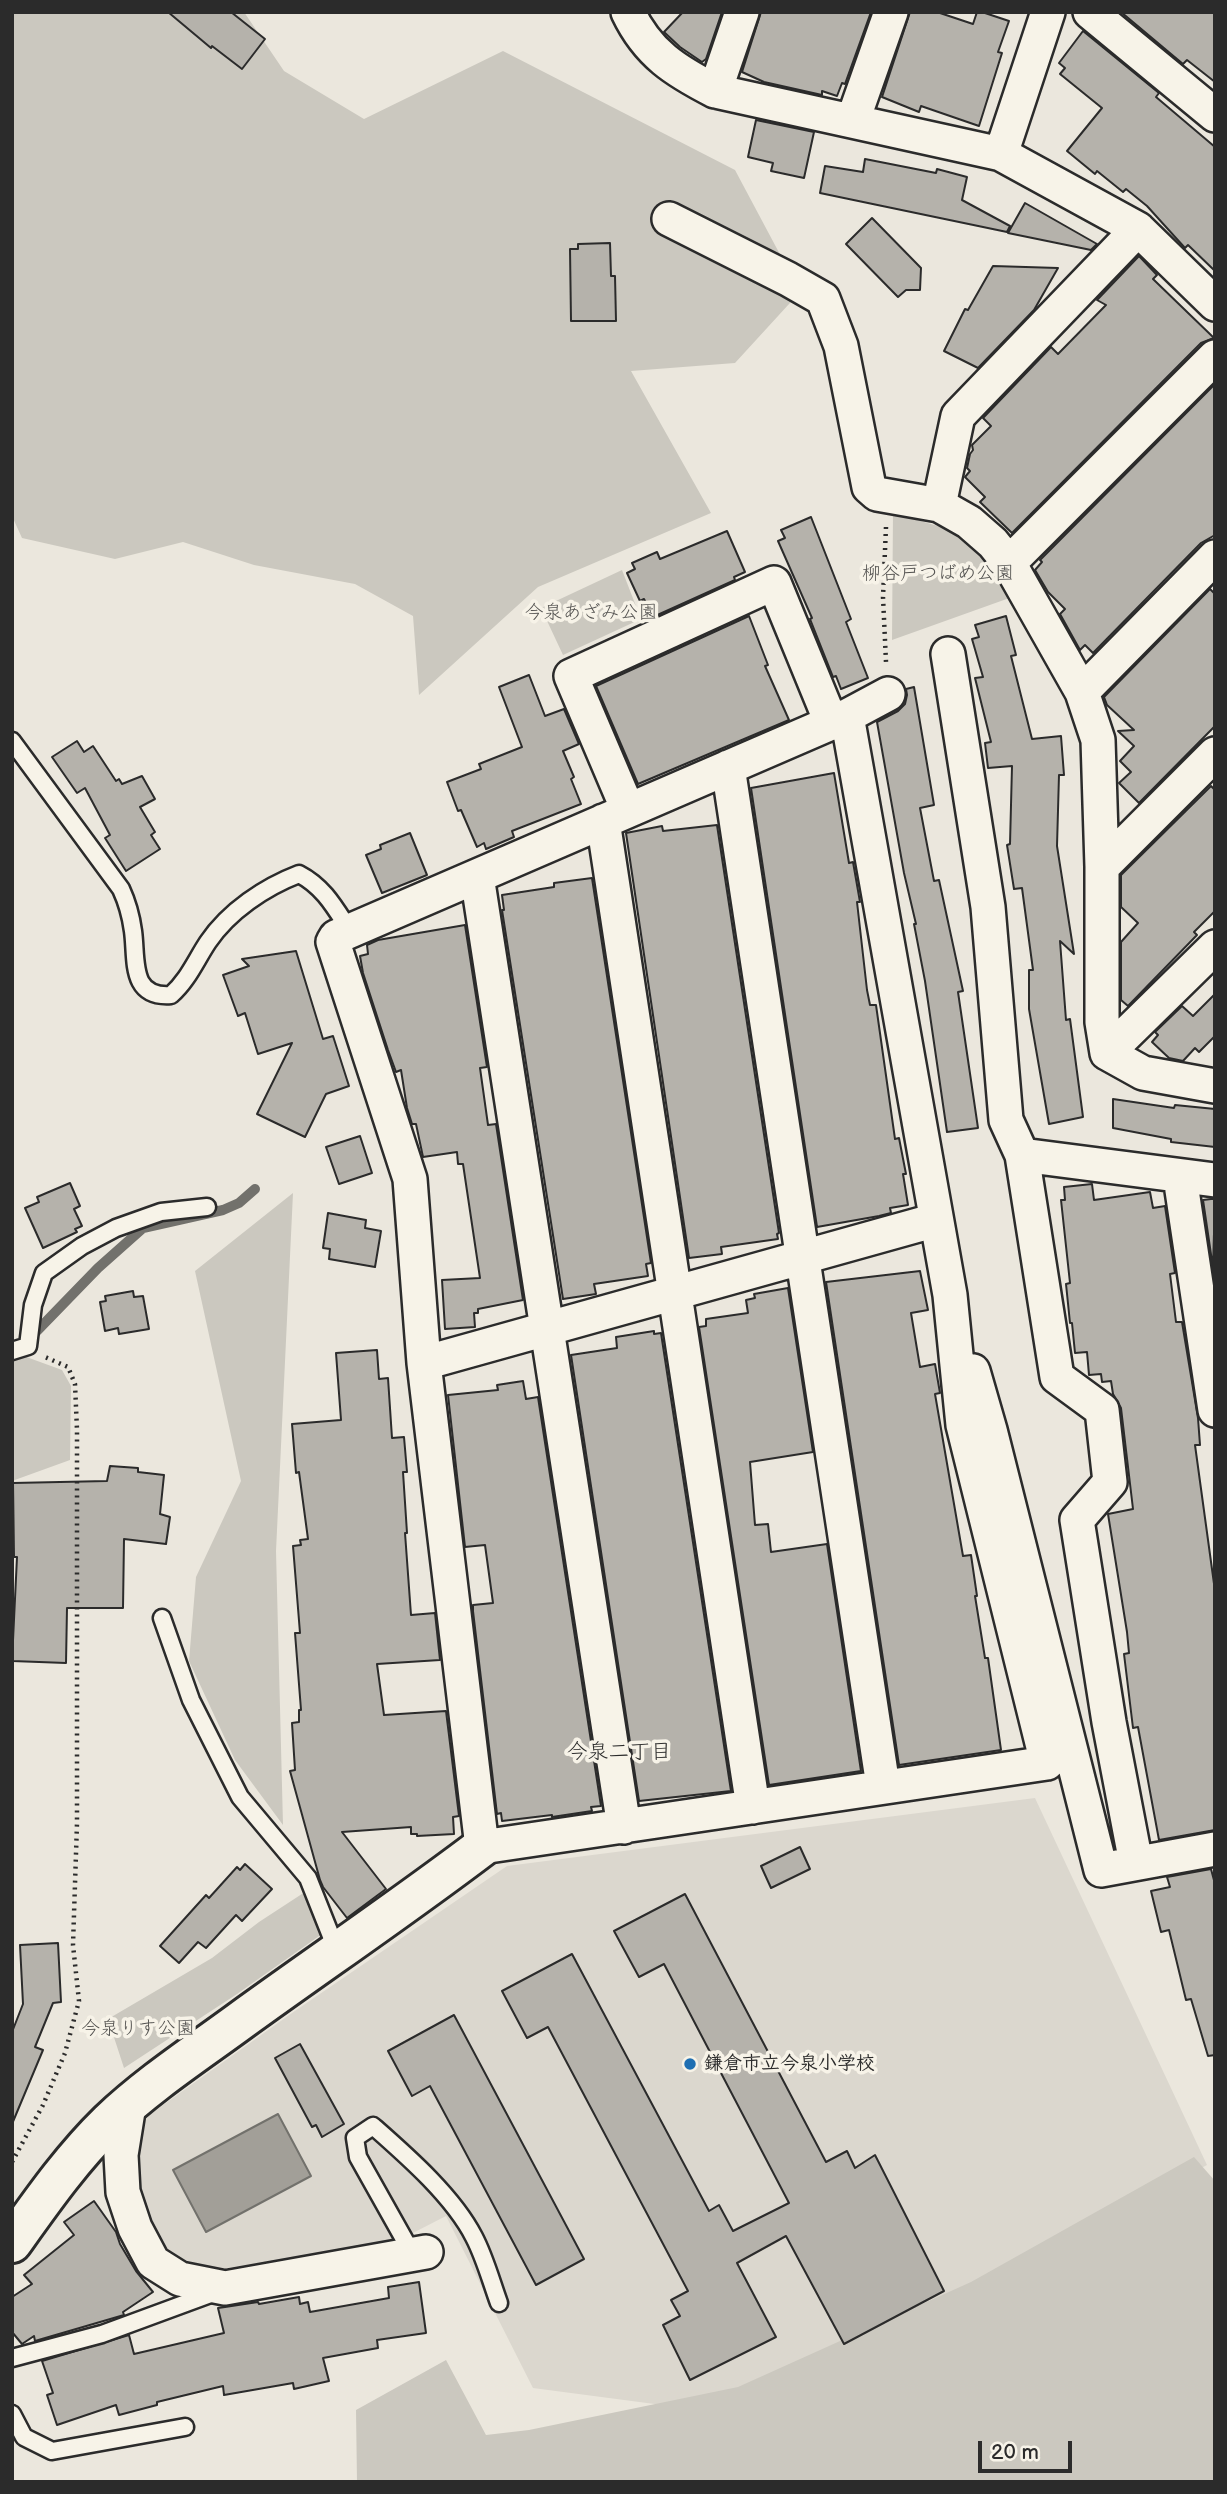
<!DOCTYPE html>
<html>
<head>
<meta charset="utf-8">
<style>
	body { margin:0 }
	#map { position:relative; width:1227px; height:2494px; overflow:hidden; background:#ebe7dd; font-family:"Balsamiq Sans",sans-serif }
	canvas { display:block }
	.frame { position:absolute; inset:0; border:14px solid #2b2b2b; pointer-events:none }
	.scale { position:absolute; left:978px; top:2441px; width:94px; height:32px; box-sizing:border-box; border:4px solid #2b2b2b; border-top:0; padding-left:9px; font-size:21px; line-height:24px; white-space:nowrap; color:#2b2b2b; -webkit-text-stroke:5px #f7f3e8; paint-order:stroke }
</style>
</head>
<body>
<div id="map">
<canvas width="1227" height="2494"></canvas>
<div class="frame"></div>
<div class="scale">20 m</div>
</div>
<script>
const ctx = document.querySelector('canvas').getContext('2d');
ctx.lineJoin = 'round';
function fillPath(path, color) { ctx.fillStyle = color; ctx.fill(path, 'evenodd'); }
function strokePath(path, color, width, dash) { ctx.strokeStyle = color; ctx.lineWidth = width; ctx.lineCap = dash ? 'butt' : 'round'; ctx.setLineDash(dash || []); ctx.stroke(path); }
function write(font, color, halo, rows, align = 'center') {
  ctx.font = font + ' "Balsamiq Sans","Klee One",sans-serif'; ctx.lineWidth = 7; ctx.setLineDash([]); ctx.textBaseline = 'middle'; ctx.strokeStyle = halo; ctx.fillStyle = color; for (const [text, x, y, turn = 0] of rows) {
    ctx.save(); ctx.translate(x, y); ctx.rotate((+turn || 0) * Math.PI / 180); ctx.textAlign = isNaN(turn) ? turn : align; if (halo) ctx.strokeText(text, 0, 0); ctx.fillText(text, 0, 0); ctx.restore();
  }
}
fillPath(new Path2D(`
	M1035,1798L1207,2165L738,2415L533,2388L446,2216L407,2236L336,2251L221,2269L197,2265L175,2258L153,2234L141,2204L135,2163L136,2137L149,2115L292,2013L507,1866Z`), '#dbd7ce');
fillPath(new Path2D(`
	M12,12H244L284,71L364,119L503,51L735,170L800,292L735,363L631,371L711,513L538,587L419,695L413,616L355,584L254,565L183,542L115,559L22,538L12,516Z
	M893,513L969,535L1015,596L892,640Z
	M622,570L641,619L563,655L541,608Z
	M293,1193L276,1551L283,1825L235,1760L189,1661L196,1577L241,1481L195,1271Z
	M21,1355L62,1370L71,1386L70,1460L12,1481V1358Z
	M308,1890L322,1934L237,1994L124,2068L108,2019L212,1958L259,1922Z
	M1194,2157L1215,2181V2482H357L356,2410L446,2360L486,2435L529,2430L738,2387L971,2282Z`), '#cbc8bf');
const water = new Path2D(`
	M278,2114L311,2176L206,2232L173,2170Z`);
fillPath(water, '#a29f98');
strokePath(water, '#72716c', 2);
strokePath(new Path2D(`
	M29,1337L33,1335L98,1268L143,1228L223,1210L239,1203L255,1189`), '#72716c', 10);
const building = new Path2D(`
	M168,12H231L265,39L242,69L212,46L211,48Z
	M683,12H722L706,59L702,62L680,47L664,32Z
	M761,12H871L845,84L842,83L837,96L822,91V95L764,82L742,72Z
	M910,12H937L973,24L977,12H982L1009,21L998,52L1002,53L979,126L921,106L919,112L882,97Z
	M1121,12H1215V82L1187,60L1183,64Z
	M1083,31L1159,93L1156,97L1215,147V271L1188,245L1185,248L1147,206L1126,189L1123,192L1097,171L1095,174L1067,151L1102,108L1060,74L1065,68L1059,63Z
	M756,120L814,132L804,178L771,171L773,163L748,157Z
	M865,159L936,173L937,169L967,177L962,200L1010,226L1007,232L820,193L825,166L863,172Z
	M1025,203L1097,244L1091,250L1008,233Z
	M872,218L921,268L920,290H906L898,297L846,244Z
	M610,243L611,276H615L616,321H571L570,249H578V244Z
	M1139,256L1157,275L1153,279L1214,338L1201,343L1012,533L980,502L985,497L965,477L970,471L967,468L970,454L973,450L972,445L991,426L983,418L1051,347L1058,354L1106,305L1097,300Z
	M993,266L1058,268L1034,310L978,368L944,351L965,309L968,310Z
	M1215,384V535L1201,543L1093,653L1085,645L1080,650L1060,614L1065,609L1048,592L1035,570L1042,562L1040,560Z
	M811,517L851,619L846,622L868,678L841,689L836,676L833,677L810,619L812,618L778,541L785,538L781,530Z
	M727,531L745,572L734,577L735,580L653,617L644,599L640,601L627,573L635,569L632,563L657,552L660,559Z
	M1210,589L1215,594V726L1139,803L1119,783L1131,772L1120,761L1134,746L1118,731L1134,730L1107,705L1104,697Z
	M749,616L768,665L765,666L789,720L638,784L596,686Z
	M1006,616L1016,655L1011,656L1032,739L1061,736L1064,775H1059L1057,846L1074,954L1060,941L1066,1020L1070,1019L1083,1117L1049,1124L1029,1009V970H1033L1022,888L1014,889L1007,845L1010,844L1012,766L988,768L985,743L991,742L975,678L983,677L972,639L979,637L975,625Z
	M529,675L545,716L564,709L579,744L563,751L574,777L571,779L581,804L512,831L514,837L486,849L484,843L477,847L461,810L458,811L447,782L481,769L479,764L522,747L499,687Z
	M914,687L934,805L920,808L934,881L939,880L963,991L958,992L978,1128L947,1132L925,981L914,924H916L904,873L877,722L898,711L905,704L907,695L906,689Z
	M77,741L84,752L93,746L116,781L119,779L122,784L142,776L155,799L140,807L155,832L151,835L160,849L126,871L105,838L110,835L85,788L77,793L52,757Z
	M834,773L849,863L853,862L860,902H857L867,990L870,1005H876L895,1139L899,1138L906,1174H903L908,1205L890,1208L891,1213L879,1216L817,1227L751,788Z
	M1211,786L1215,790V911L1194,932L1197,935L1128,1006L1121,1000V942L1138,923L1121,907V875Z
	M717,825L779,1233L777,1234L778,1239L721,1247L722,1254L689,1258L626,833L662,826L663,831Z
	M410,833L427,875L382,893L366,855L381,849L380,845Z
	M592,878L651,1263L646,1264L648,1276L594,1284L596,1294L563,1299L502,910H504L502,895L554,887V883Z
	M465,925L487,1067L480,1068L488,1125L496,1124L523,1300L478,1309V1313H474L475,1327L445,1329L442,1280L480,1278L463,1164H458L457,1152L423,1157L416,1124H412L407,1108L401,1070L396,1072L388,1050L363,973L360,956L368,954L367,945L378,940Z
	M296,951L323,1039L333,1036L349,1086L326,1094L305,1137L257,1114L292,1043L258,1054L245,1013L238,1016L223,975L249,966L242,959Z
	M1215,994V1036L1199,1052L1195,1048L1183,1061L1169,1058L1152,1042L1158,1035L1155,1032L1182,1006L1193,1016Z
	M1113,1099L1174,1108L1175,1105L1215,1109V1147L1171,1142V1139L1113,1128Z
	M360,1136L372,1173L339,1184L326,1147Z
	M70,1183L80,1206L74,1209L82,1226L75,1229L77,1232L43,1248L25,1208L39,1202L37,1197Z
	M1092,1184L1094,1200L1150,1192L1153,1208L1165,1206L1175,1273L1170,1274L1176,1322H1182L1198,1418L1200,1445H1195L1215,1591V1830L1159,1840L1138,1727L1133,1728L1124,1654L1129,1653L1127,1632L1108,1514L1133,1509L1121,1408L1113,1394L1111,1381L1102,1382L1101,1374L1089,1375L1087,1352L1075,1353L1072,1323H1070L1066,1284L1070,1283L1061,1200H1065L1064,1187Z
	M1211,1199H1215L1213,1268L1203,1200Z
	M328,1213L366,1220L365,1228L381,1231L375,1267L329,1259L330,1249L323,1248Z
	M920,1271L928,1310L911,1313L920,1367L935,1364L940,1393L935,1394L963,1556L971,1555L977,1596H975L985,1658H988L1001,1750L899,1765L826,1282Z
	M788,1288L813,1452L750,1462L755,1525L768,1524L771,1552L827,1544L861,1771L769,1785L699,1327L706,1326V1319L748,1313L746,1300L755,1298L754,1294Z
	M133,1291L134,1297L143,1296L149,1329L119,1334L118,1328L105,1331L100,1302L106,1301L105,1296Z
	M654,1331V1334L661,1333L731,1791L639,1801L571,1355L617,1348L616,1337Z
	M377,1350L379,1379L388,1378L392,1438L404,1437L407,1472H403L407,1533H405L411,1615L435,1613L440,1660L377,1664L384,1715L446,1711L459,1816L453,1817L454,1834L417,1836V1834H411V1827L342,1832L386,1889L347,1918L323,1887L320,1880L290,1771L295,1770L292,1723L299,1722V1710H301L295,1633H300L293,1546L301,1545L300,1540L308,1539L299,1472L296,1473L292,1424L341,1420L336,1353Z
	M523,1381L526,1399L538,1397L601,1806L591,1807L592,1811L552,1817V1815L502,1821L501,1813L497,1814L473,1611V1605L493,1603L485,1545L465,1547L448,1395L498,1390L497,1385Z
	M110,1466L138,1468V1472L164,1475L160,1514L170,1517L166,1544L124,1539L123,1608H67L66,1663L12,1661L17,1557H14L13,1483L107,1481Z
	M800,1847L810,1869L771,1888L761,1866Z
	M245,1864L272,1889L242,1921L236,1915L206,1948L198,1942L179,1963L160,1946L206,1895L209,1898L237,1867L240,1870Z
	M1211,1869L1215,1884V2055L1208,2056L1191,1999L1186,2000L1169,1930L1161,1932L1151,1891L1170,1887L1167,1877Z
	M685,1894L826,2162L847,2151L855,2168L875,2155L944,2291L844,2344L786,2236L737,2263L776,2337L690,2380L663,2325L680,2316L671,2300L688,2291L548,2027L527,2038L502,1991L572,1954L709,2211L719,2205L733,2231L789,2203L664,1964L639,1977L614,1931Z
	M58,1943L61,2002L53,2003L35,2047L43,2050L12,2124V2032L23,2004L20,1945Z
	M454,2015L584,2259L536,2285L430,2086L412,2096L388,2051Z
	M300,2044L344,2124L322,2137L316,2125L312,2127L275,2058Z
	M94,2201L116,2232L120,2244L136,2271L153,2292L123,2312L124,2315L35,2341L34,2336L22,2344L12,2332V2297L32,2284L24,2275L74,2235L64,2222Z
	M419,2282L426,2333L377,2340L378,2348L323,2358L329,2381L294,2389L293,2383L224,2395L223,2386L157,2402V2405L119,2415L116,2405L57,2425L47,2395L53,2393L42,2361L129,2335L134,2354L224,2333L218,2308L225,2307L258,2302L259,2304L299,2297L300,2304L308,2302L310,2312L389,2298L388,2287Z`);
fillPath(building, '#b5b2ab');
strokePath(building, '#2b2b2b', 2);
const lane = new Path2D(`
	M12,741L121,889C127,902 131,916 133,931C137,959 129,998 171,995C188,980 196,960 208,942C229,911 265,887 299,874C324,887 335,908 350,931
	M12,1351L28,1346L33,1305L44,1273L82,1246L116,1228L161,1212L207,1207
	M162,1618L191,1700L240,1797L308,1878L337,1951
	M413,2255L358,2157L355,2138L373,2126C407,2156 453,2196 474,2237C485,2258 491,2281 499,2303
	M12,2358L102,2334L216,2292
	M12,2414L24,2437L52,2451L185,2427`);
const street = new Path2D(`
	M628,12C648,54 676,71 715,91L1001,154L1138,229L1215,304
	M1090,12L1215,115
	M715,91L742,12
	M853,120L891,12
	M1001,154L1048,12
	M669,219L788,279L823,299L841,346L869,487L877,494L939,505
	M1138,229L958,416L939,505L969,522L993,543L1009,563L1082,692L1098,740L1102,867V1022L1107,1053L1143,1073L1215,1086
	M1009,563L1215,357
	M948,654L988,907L1006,1120L1022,1155L1057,1377L1102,1410L1110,1482L1077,1520L1109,1722L1136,1863
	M1082,692L1215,557
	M847,716L950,1295L963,1425L1047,1763L482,1847L424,1363L410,1179L333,942L336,937L847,716L888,694
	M728,767L883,1786
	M628,810L571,676L774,583L831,722
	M603,821L753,1807
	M1102,867L1215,754
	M477,876L624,1827
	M1107,1053L1215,947
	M1022,1155L1215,1180
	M1180,1177L1215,1410
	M424,1363L936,1220
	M973,1371L990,1430L1101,1870L1215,1849
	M129,2105L121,2155L123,2192L135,2228L153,2262L180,2279L225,2288L426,2252`);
const secondary = new Path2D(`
	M12,2243C42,2201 72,2158 109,2122C149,2084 195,2054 240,2021C320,1963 403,1907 482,1847`);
strokePath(lane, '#2b2b2b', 21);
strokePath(street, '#2b2b2b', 38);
strokePath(secondary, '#2b2b2b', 44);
strokePath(new Path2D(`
	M886,527L883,597L886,662
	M12,2162L43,2105L65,2053L79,2001L73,1945L77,1823V1430L75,1384L68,1367L45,1357
	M323,2482V2478`), '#2b2b2b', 4.5, [2, 5]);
strokePath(lane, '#f7f3e8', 16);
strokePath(street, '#f7f3e8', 33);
strokePath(secondary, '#f7f3e8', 38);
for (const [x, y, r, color] of [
	[690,2064,7,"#1f6fb2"]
]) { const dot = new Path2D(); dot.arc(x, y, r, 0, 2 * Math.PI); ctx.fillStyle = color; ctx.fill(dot); strokePath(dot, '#f7f3e8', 2.5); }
write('19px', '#535250', '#f7f3e8', [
	["柳谷戸つばめ公園",938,574],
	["今泉あざみ公園",591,613],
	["今泉りす公園",138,2029]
]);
write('bold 19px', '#2b2b2b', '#f7f3e8', [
	["鎌倉市立今泉小学校",704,2064]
], 'left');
write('21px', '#2b2b2b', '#f7f3e8', [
	["今泉二丁目",619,1753]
]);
</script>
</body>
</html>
